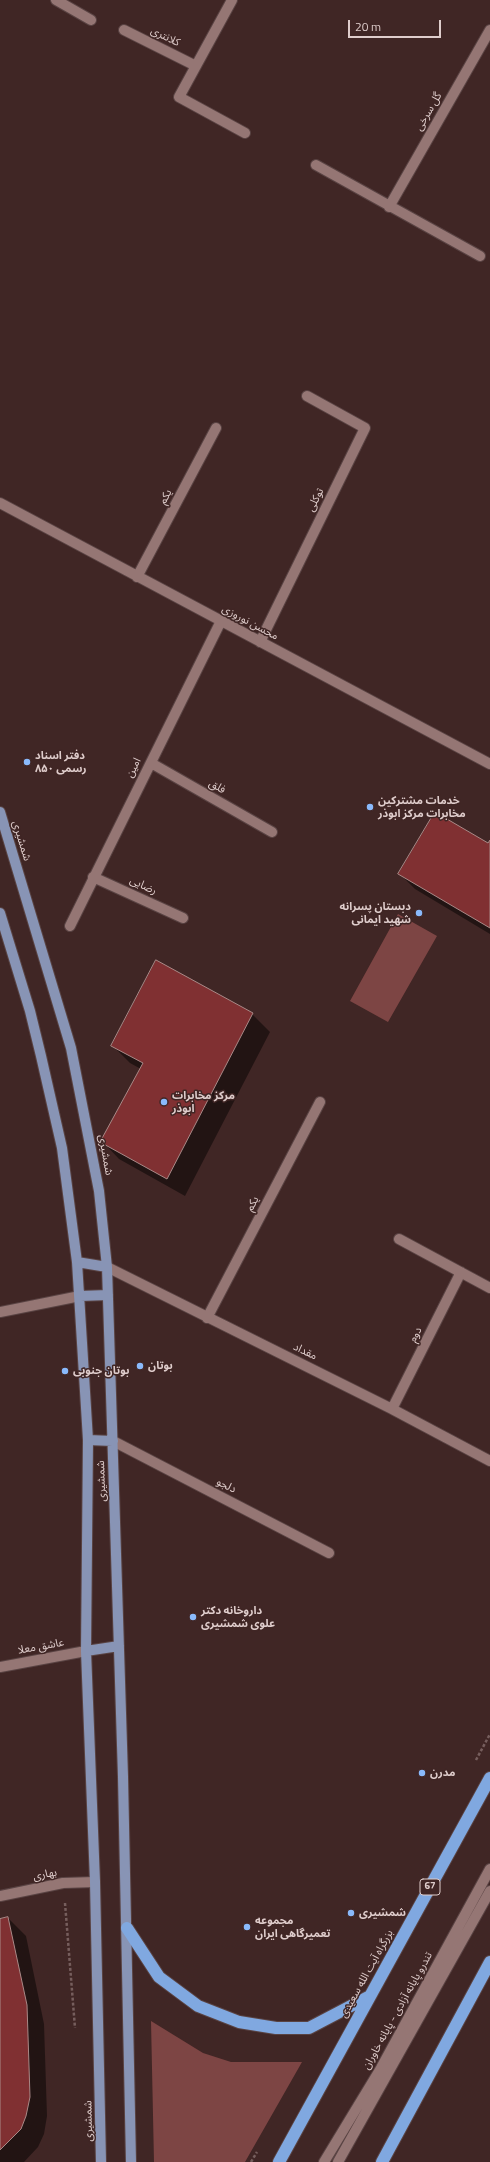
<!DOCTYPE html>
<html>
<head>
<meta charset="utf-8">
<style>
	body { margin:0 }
	#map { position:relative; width:490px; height:2162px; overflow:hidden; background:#402625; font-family:"Titillium Web",sans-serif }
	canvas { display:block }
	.scale { position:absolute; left:348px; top:20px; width:93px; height:18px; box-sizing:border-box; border:2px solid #dfcdcc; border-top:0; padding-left:5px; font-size:12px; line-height:14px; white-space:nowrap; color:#dfcdcc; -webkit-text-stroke:3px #402625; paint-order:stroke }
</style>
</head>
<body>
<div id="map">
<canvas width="490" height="2162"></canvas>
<div class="scale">20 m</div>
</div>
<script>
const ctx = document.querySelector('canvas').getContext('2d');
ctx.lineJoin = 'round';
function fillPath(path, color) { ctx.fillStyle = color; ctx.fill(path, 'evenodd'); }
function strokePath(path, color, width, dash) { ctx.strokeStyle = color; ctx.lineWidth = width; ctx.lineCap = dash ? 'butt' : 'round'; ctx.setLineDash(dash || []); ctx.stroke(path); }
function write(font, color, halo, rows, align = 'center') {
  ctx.font = font + ' "Titillium Web","Noto Sans Arabic",sans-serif'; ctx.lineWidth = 3; ctx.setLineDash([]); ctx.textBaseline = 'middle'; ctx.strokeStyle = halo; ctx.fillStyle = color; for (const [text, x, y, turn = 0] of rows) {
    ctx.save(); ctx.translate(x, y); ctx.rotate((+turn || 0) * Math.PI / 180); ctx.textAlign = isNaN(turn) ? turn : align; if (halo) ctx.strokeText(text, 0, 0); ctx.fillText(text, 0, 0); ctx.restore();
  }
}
fillPath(new Path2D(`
	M398,914L437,936L388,1022L350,1001Z
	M151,2021L203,2053L231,2062H302L245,2162H154Z`), '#7d4544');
fillPath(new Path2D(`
	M490,842V934L415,889L400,874L489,845Z
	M252,1014L270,1032L185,1196L119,1159L102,1141L141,1069L130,1063L112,1045Z
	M8,1918L26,1936L44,2024L47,2116L44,2134L38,2147L24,2162H0V1920Z`), '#0007');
const building = new Path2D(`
	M435,812L488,843L490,840V928L398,874Z
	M156,960L253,1013L167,1179L100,1142L143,1063L111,1046Z
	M8,1917L27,2005L30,2097L26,2116L21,2129L0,2150V1919Z`);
fillPath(building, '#803032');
strokePath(building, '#a98987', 1);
const minor = new Path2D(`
	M56,0L91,20
	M232,0L179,97L245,133
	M124,30L196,66
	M316,165L480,256
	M389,207L490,30
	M0,503L490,764
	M137,577L216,428
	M260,642L365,428L307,396
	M151,763L272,832
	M93,877L183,918
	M70,926L221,621
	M399,1239L490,1288
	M107,1267L392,1409L490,1461
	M0,1312L80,1296
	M207,1318L320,1102
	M392,1409L461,1272
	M113,1441L329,1553
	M0,1667L86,1651
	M0,1896L63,1883L95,1882
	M324,2162L381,2068L490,1869
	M338,2162L490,1891`);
const major = new Path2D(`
	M0,812L71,1048L99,1191L107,1267L123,1777L131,2162
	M0,913L30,1011L41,1056L62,1148L77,1262L88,1440L86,1651L95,1882L101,2162
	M77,1262L107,1267
	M80,1296L108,1295
	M88,1440L113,1441
	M86,1651L119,1646`);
const highway = new Path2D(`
	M127,1928L159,1977L198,2006L239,2022L276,2028H309L370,1996
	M279,2162L490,1778
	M382,2162L490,1962`);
strokePath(minor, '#594343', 12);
strokePath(major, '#594343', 12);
strokePath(highway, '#594343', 14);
strokePath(new Path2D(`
	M476,1760L490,1734
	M65,1903L75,2028
	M251,2162L257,2152`), '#765e5d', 2.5, [3, 2]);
strokePath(minor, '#957674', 10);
strokePath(major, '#8894b5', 10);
strokePath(highway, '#80a8e0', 12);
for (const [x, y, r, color] of [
	[27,762,4,"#8abafc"],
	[370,807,4,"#8abafc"],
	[419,913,4,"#8abafc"],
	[164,1102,4,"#8abafc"],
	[140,1366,4,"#8abafc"],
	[65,1371,4,"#8abafc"],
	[193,1617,4,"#8abafc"],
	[422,1773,4,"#8abafc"],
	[351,1913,4,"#8abafc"],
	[247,1927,4,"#8abafc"]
]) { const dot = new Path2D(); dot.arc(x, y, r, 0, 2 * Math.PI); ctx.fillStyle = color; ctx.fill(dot); strokePath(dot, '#402625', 1.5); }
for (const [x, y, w] of [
	[430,1887,20]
]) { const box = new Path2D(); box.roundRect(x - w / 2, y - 8, w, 16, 3); ctx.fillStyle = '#402625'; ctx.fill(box); strokePath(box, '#dfcdcc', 1); }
write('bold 10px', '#dfcdcc', null, [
	["67",430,1887]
]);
write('11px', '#dfcdcc', '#402625', [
	["کلانتری",165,37,26],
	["گل سرخی",429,112,-60],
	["یکم",166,497,-62],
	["توکلی",316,500,-64],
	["محسن نوروزی",250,623,28],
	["امین",134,768,-63],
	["فلق",217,787,30],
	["شمشیری",21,841,73],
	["رضایی",143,886,25],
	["شمشیری",105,1155,80],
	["یکم",253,1204,-62],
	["دوم",416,1335,-63],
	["مقداد",305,1352,26],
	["شمشیری",102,1481,-92],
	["دلجو",226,1486,27],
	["عاشق معلا",41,1647,-10],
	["بهاری",45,1875,-11],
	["بزرگراه آیت الله سعیدی",367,1974,-61],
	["تندرو پایانه آزادی - پایانه خاوران",398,2011,-61],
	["شمشیری",89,2121,-91]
]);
write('bold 11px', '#dfcdcc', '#402625', [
	["دفتر اسناد",35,756],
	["رسمی ۸۵۰",35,769],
	["خدمات مشترکین",378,801],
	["مخابرات مرکز ابوذر",378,814],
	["دبستان پسرانه",411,907,"right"],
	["شهید ایمانی",411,920,"right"],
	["مرکز مخابرات",172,1096],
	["ابوذر",172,1109],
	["بوتان",148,1366],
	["بوتان جنوبی",73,1371],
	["داروخانه دکتر",201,1611],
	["علوی شمشیری",201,1624],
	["مدرن",430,1773],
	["شمشیری",359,1913],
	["مجموعه",255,1921],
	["تعمیرگاهی ایران",255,1934]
], 'left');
</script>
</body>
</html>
